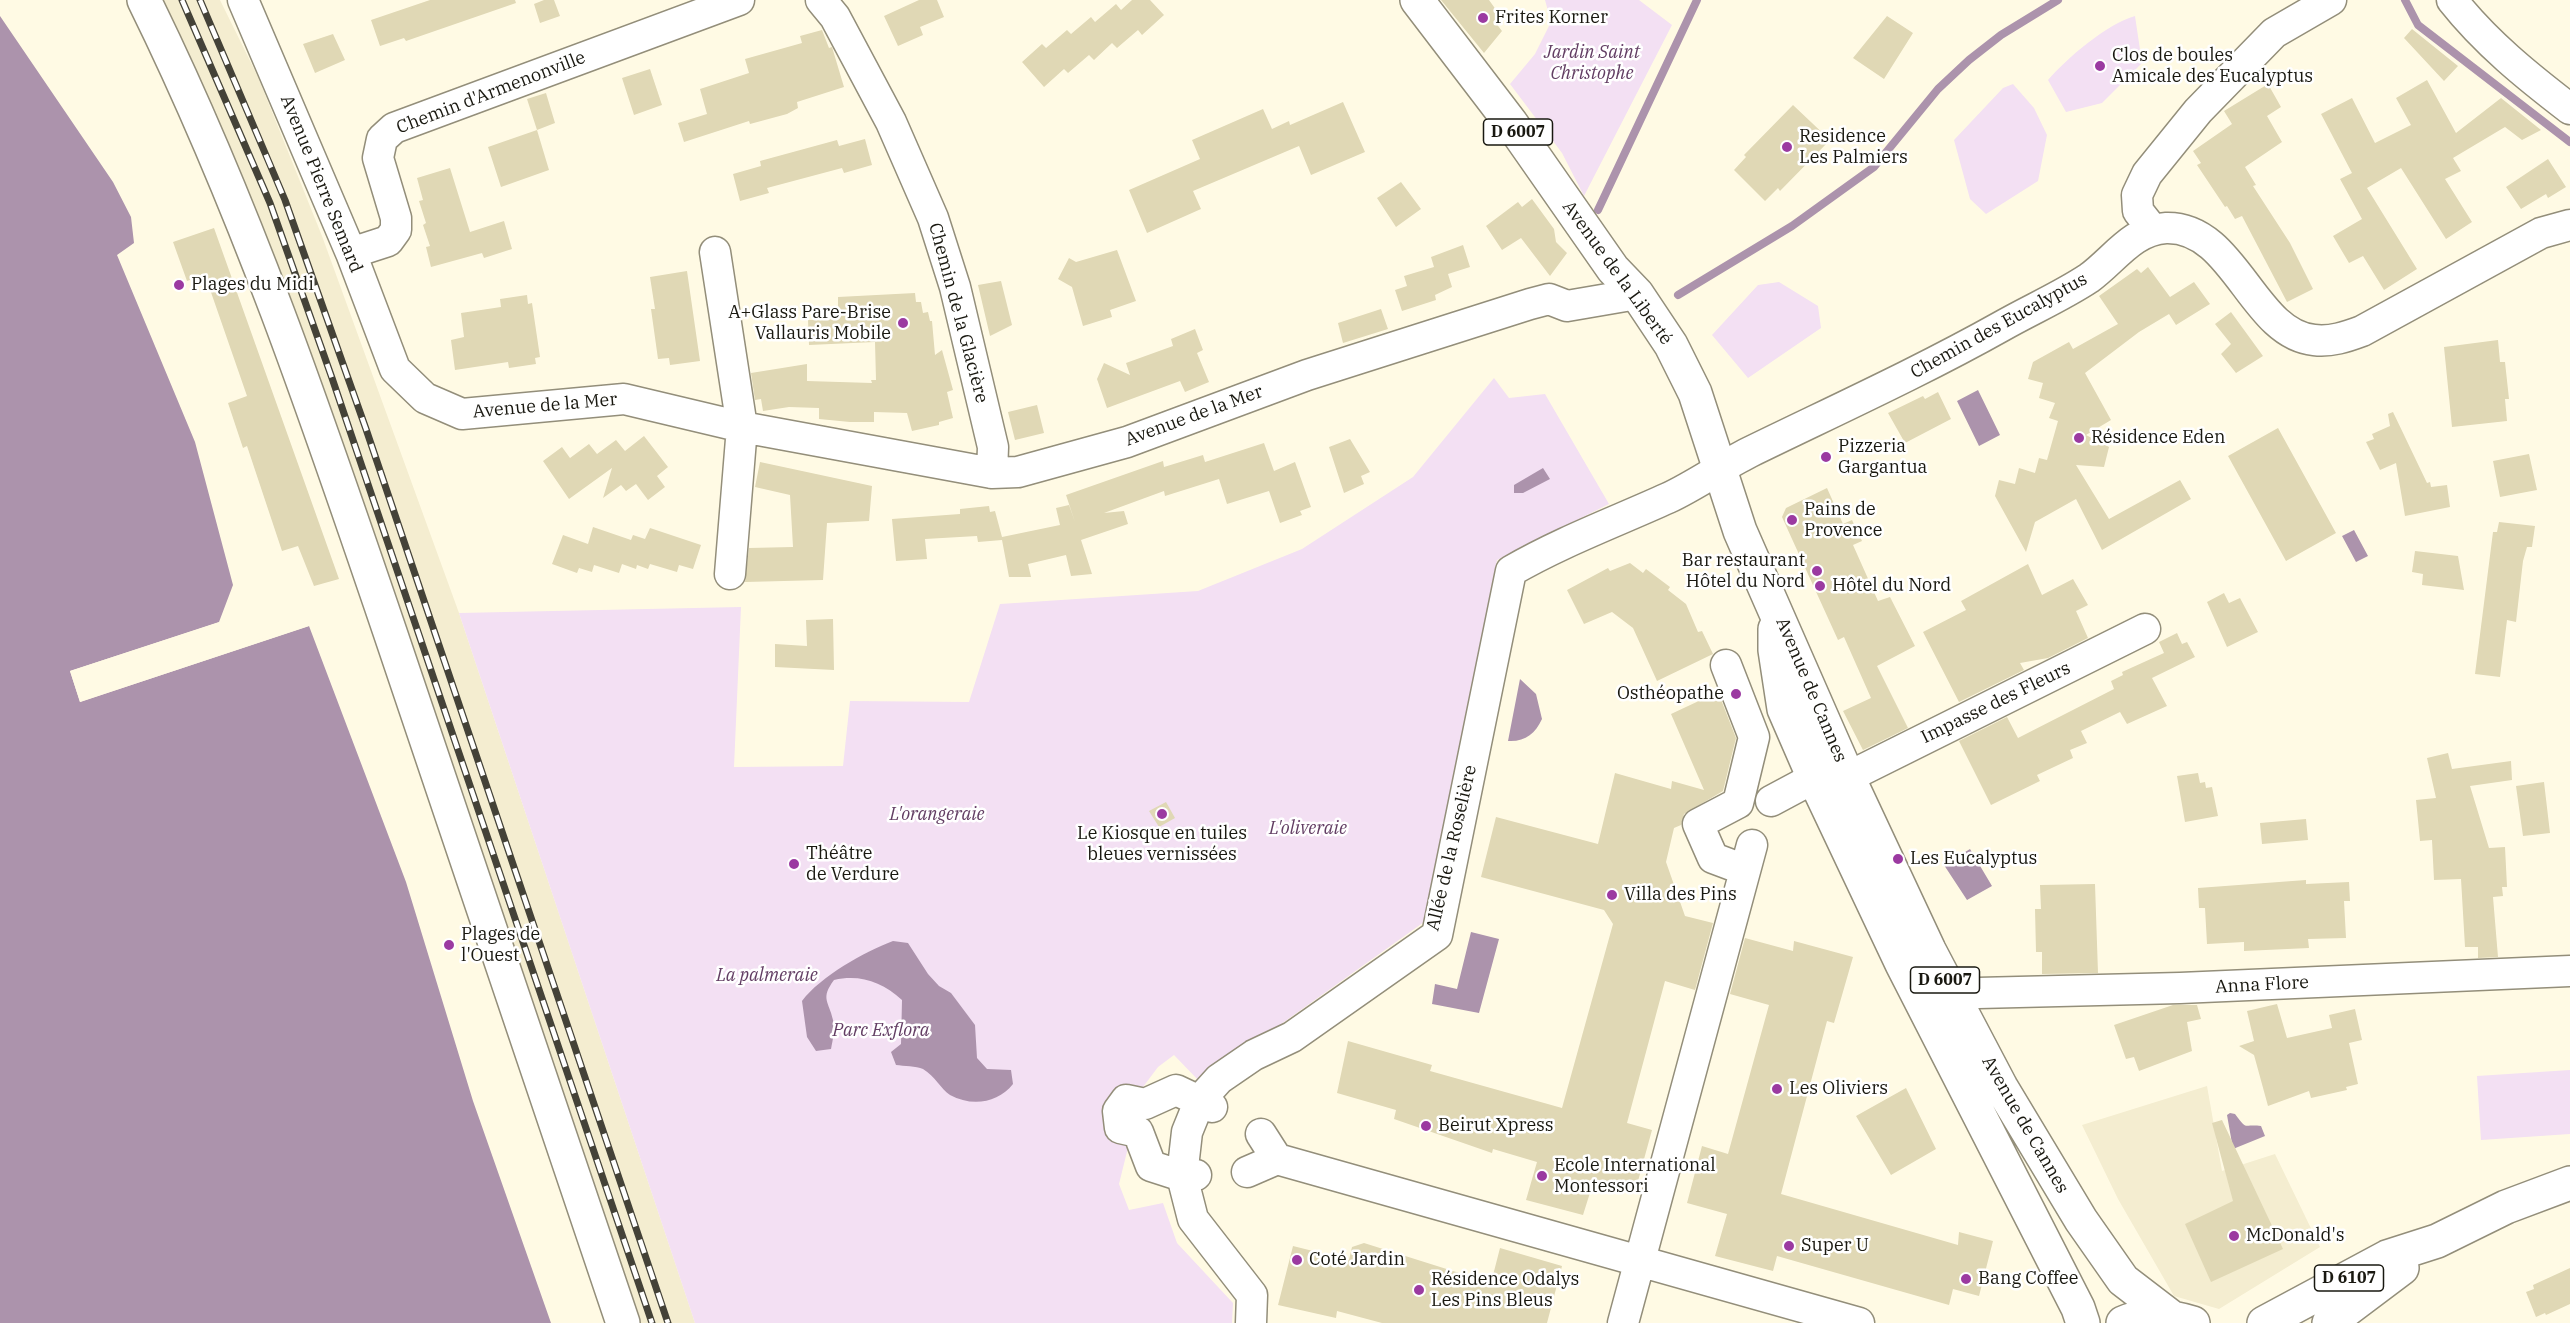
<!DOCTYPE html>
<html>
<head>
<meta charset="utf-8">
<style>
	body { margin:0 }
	canvas { display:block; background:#fffae4 }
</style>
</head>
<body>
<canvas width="2570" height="1323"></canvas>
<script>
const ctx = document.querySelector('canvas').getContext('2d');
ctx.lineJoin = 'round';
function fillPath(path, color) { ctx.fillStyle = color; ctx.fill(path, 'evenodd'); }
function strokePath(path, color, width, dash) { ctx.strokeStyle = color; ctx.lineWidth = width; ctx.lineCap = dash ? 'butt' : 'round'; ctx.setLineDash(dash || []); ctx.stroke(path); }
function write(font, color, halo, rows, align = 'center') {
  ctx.font = font + ' "IBM Plex Serif",serif'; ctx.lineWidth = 5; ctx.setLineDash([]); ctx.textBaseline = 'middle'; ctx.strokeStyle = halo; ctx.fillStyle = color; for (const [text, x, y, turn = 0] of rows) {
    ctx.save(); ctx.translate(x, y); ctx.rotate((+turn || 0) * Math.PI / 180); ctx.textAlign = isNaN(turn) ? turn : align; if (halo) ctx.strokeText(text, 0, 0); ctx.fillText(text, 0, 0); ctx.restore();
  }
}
fillPath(new Path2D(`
	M162,0H220L258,77L322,236L459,613L695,1323H635L344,448L271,249Z
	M2207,1086L2222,1171L2275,1154L2320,1247L2219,1309L2174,1296L2118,1199L2082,1125Z`), '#f4edd0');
fillPath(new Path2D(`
	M1545,0H1639L1672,25L1584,196L1562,153L1510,84L1535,54L1551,22Z
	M2135,16L2142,63L2102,103L2066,112L2048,80C2066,59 2108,23 2135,16Z
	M2013,84L2034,108L2047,135L2038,181L1986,214L1970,199L1954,140L2003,88Z
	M1779,282L1818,306L1821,328L1748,378L1712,335L1758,285Z
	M1494,378L1509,398L1545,394L1609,504L1497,560L1424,922L1200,1082L1174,1055L1158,1067L1143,1087L1119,1184L1129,1210L1163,1203L1177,1243L1233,1303L1232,1323H695L459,613L741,607L734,767L843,766L850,701L969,702L1000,604L1198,591L1302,549L1413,477Z
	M2570,1070V1134L2481,1140L2477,1076Z`), '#f3e0f3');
fillPath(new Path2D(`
	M0,16L113,182L131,217L134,243L117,255L195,442L233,585L219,622L70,671L80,702L309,626L406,882L473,1101L551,1323H0Z
	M1978,390L2000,435L1979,446L1957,401Z
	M1543,468L1550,479L1523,493H1514V485Z
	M2354,530L2368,556L2356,562L2342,536Z
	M1520,679L1536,694L1542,719C1535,734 1525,742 1508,741Z
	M1970,849L1992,886L1967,900L1944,865Z
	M1471,932L1499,939L1479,1013L1432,1004L1435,984L1457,989Z
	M893,941L908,943L928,974L939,986L951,993L975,1025L977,1058L987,1069L1011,1070L1013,1084C998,1103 972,1107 950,1095C941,1089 935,1076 923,1069C916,1066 904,1066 896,1065L891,1052L901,1044L902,1000C882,982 860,974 834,980C820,999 829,1001 833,1020C835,1030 833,1039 831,1049L816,1051L807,1037L802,1001C821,976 864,952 893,941Z
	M2230,1113L2235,1114C2248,1131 2242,1124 2261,1126L2265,1136L2233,1149L2227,1115Z`), '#ac93ac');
fillPath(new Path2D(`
	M223,621L220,625L74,673L82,698L308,623L312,625L80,702L70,671Z`), '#fffae4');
strokePath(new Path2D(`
	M2405,0L2418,25L2570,142
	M1598,210L1697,0
	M1678,295L1792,226L1874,167L1938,89L1969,60L2001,35L2058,0`), '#ac93ac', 8);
fillPath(new Path2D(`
	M430,0H515L516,3L406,41L404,38L380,46L371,20Z
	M544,0H554L560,16L540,23L534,4Z
	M919,0H937L944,17L920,27L923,35L898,46L884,16Z
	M1132,0H1150L1164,15L1142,35L1138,30L1117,48L1112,43L1094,60L1089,55L1068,73L1064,69L1044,87L1022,62L1042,44L1046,48L1067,30L1071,34L1091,17L1095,22L1116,4L1121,10Z
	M1441,0H1489L1499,14L1495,22L1502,31L1484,53Z
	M1887,16L1913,33L1884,79L1853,58Z
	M2412,29L2458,66L2444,81L2404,38Z
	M822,30L829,48L832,47L844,87L797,102L798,108L787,114L750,124L749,121L684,142L678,123L707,114L700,89L749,73L745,59L802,43L800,36Z
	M333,34L345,60L315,73L303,44Z
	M650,69L662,105L634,115L622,78Z
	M2427,80L2456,133L2501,98L2541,130L2522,140L2505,127L2453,158L2461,171L2445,179L2472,222L2446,239L2401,168L2367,188L2417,269L2384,290L2363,256L2349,263L2333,236L2362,219L2340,179L2352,173L2321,114L2352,98L2375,143L2411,125L2396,98Z
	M2268,84L2281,107L2267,116L2282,142L2245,167L2256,185L2253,186L2290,243L2313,289L2287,302L2242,216L2235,219L2227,206L2225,207L2197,165L2201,163L2193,151L2232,124L2224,111Z
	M546,93L555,123L537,130L527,99Z
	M1343,102L1365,152L1311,175L1299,146L1193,191L1201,209L1147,233L1129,190L1200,159L1192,140L1263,109L1272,129L1289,121L1290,125Z
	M1793,105L1830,140L1780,191L1778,188L1765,201L1734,170L1746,157L1744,155Z
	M537,130L549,170L501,187L488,147Z
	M865,139L872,165L844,173L842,168L767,188L769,193L740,201L733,174L761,166L760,161L837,140L839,146Z
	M2548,159L2566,187L2548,198L2546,194L2521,209L2506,187Z
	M450,168L470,232L504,221L512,249L484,258L482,253L431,267L426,247L430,246L423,225L426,223L419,201L423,200L417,178Z
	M1401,182L1421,209L1396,227L1377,198Z
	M1532,199L1554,229L1556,242L1567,253L1550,276L1521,238L1502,250L1486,226L1518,202L1522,207Z
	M214,228L339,579L314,586L298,546L282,551L247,446L243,448L228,403L247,396L205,275L187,281L173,242Z
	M1463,245L1470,267L1448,274L1452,287L1435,295L1436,300L1402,311L1395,290L1407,286L1404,276L1434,267L1431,257Z
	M1117,250L1136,301L1110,310L1112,317L1083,326L1072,287L1058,279L1069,258L1076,262Z
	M2148,267L2170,297L2194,282L2210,304L2176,325L2169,314L2139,332L2085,373L2111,420L2086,435L2109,447L2104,467L2076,465L2109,519L2180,480L2191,499L2102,550L2076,499L2035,522L2026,552L1995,496L1999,480L2015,484L2019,468L2035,473L2039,458L2047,460L2058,421L2049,418L2055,403L2039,398L2043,383L2028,379L2033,362L2069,342L2073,349L2118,324L2099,296L2137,269L2141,273Z
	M687,271L700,361L670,365L669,358L658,359L651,309H655L650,277Z
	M1001,281L1012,325L990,336L978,285Z
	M915,293L916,302H921L923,313L928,312L930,321H932L935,355L942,350L953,390L947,392L953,418L939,422V425L912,431L907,413L874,412V422H850L819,419V408L789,407L763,411L761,399L755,400L751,373L807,364V381L872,383L871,380H876L875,342L809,345L808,320L838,319V297Z
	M527,295L528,304L532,303L540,357L535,358L536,364L509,368L508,362L455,370L451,340L464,337L461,313L501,307L500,299Z
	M1381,309L1388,329L1343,343L1338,323Z
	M2231,312L2263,356L2236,373L2221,354L2231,344L2215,324Z
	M1195,329L1203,350L1197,353L1209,382L1185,392L1180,381L1107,408L1097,379L1104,363L1130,375L1126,363L1173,346L1171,339Z
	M2498,340L2500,362H2505L2509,399H2505L2507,421L2452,427L2444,347Z
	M1938,392L1951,419L1905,443L1888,413L1923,396L1925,399Z
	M1037,405L1044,433L1015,440L1008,412Z
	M2393,412L2427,483L2430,482L2431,487L2447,485L2450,507L2405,516L2396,463L2380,470L2366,442L2374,439L2372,434L2390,426L2388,414Z
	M2278,428L2336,533L2286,561L2228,456Z
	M644,436L668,467L657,476L665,487L648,500L636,484L626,491L621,485L603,498L612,468L569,499L543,461L562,447L570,458L589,444L597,454L616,440L625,451Z
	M1350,439L1370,472L1361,476L1364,484L1344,493L1329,447Z
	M1264,443L1274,471L1295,462L1311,507L1300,511L1302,515L1280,523L1269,491L1227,504L1219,479L1165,496L1164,491L1104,513L1124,511L1128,524L1081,540L1092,574L1071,576L1066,555L1028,564L1031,577H1009L1002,540L978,542L977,536L925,539L927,559L896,561L892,519L960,514V509L989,506L990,512L995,511L1002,537L1060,525L1056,508L1069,505L1075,522L1066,495L1163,461L1164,467L1203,455L1205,462Z
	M2529,454L2537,490L2500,497L2493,461Z
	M760,462L872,486L869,521L827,523L823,580L745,582L749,548L793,547L790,495L755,487Z
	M1827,488L1843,524L1852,520L1862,541L1853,545L1878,601L1890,597L1915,646L1877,666L1908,728L1863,750L1843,711L1871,698L1844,637L1838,640L1782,517L1786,508Z
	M2499,522L2535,526L2532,547H2527L2523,561L2516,622L2507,620L2500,677L2475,674L2493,532H2497Z
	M593,527L631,540L633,535L645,539L650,528L701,545L693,569L679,565L677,572L650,564L648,569L637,565L636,569L622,564L619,573L594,565L592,572L579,568L577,573L552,564L563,535L588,544Z
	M2415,551L2458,556L2464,590L2422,585L2423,574L2412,572Z
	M1630,563L1643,573L1646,569L1670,587L1668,590L1686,604L1698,632L1702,631L1713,654L1657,681L1633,628L1612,612L1584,624L1567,590L1608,568L1610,571Z
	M2028,564L2042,595L2073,579L2088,605L2076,611L2088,638L2048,658L2020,663L2024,670L1959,702L1923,632L1966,610L1961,601Z
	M2224,593L2229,603L2240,598L2258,632L2227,647L2207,602Z
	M833,619L834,670L775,667V644L807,646L806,620Z
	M2177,633L2182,644L2187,642L2195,657L2152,678L2167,706L2127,724L2120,712L2081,731L2087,743L2070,750L2073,758L2037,775L2040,781L1991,805L1959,741L2007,717L2018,738L2114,689L2111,681L2123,675L2122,672L2164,653L2159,642Z
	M1718,692L1736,738L1723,791L1684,814L1681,825L1674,828L1666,862L1685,916L1713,923L1695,990L1665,981L1627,1123L1652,1130L1635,1192L1594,1180L1583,1215L1526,1200L1537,1162L1493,1149L1492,1153L1394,1119L1396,1110L1337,1093L1348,1041L1432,1065L1430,1071L1562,1108L1613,924L1604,910L1481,877L1496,817L1598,844L1615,773L1671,789L1672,781L1704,790L1671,714Z
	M2448,753L2452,769L2511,761L2512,780L2470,786L2489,848L2505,847L2507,887H2502L2503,896L2493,897L2498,957L2478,958V947H2465L2461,879L2434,880L2432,840L2420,841L2416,800L2436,798L2427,758Z
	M2198,773L2200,783L2205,782L2206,788L2212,787L2218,816L2185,822L2177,776Z
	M2544,782L2550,833L2523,836L2516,786Z
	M1166,802L1175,818L1159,827L1149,811Z
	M2306,819L2308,840L2262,844L2260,823Z
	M2306,880V884L2349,882L2350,901H2344L2346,938L2308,939L2309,948L2244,951V942L2207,944L2205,908H2199L2198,888Z
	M2095,884L2098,973L2042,974V952H2036L2035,909H2041L2040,885Z
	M1745,938L1793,951L1794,941L1853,957L1834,1023L1827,1021L1781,1194L1958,1245L1959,1232L1993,1241L1979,1296L1953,1289L1949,1305L1777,1256L1773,1271L1715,1256L1727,1214L1687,1203L1702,1146L1728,1154L1769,1005L1730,994Z
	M2277,1004L2287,1038L2332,1028L2329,1015L2355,1009L2362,1040L2349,1043L2358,1084L2346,1087L2347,1090L2311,1098L2309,1091L2268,1106L2254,1055L2239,1046L2254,1041L2247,1011Z
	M2173,1005H2197L2201,1019L2187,1022L2192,1051L2139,1071L2134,1057L2126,1059L2114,1025Z
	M1906,1088L1936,1149L1891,1175L1856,1116Z
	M2222,1120L2283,1249L2211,1282L2185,1224L2233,1201L2212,1123Z
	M1364,1243L1491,1283L1500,1248L1562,1266L1547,1323H1382L1337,1311L1336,1318L1278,1305L1293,1246L1349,1260L1352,1247Z
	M2570,1268V1304L2546,1315L2545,1313L2536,1317L2526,1292L2534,1289L2533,1285Z`), '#e0d8b5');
const minor = new Path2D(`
	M243,0L351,253L395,369L425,398L462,414L624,399L742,427L992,473L1018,472L1127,442L1307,375L1530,304L1549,299L1567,306L1637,294
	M821,0L835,17L891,122L933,218L955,287L993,447L992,473
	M2452,0C2486,43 2527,76 2570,109
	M2153,230L2138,211L2137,195L2147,174L2198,111L2274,33L2331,0
	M715,252L742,427L730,574
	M351,253L388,241L396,230V218L378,158L382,139L394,128L739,0
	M1726,665L1754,737L1738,803L1698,824L1713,858L1745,870
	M1848,777L2145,629
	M1771,801L1814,778
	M1954,997L1978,993L2180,988L2570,971
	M1261,1134L1277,1159L1859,1323
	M1247,1172L1277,1159
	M1196,1175L1182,1176L1151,1166L1138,1132L1120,1128L1118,1111L1126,1100L1145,1104L1176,1090L1212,1107
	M1251,1323L1252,1295L1193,1219L1182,1176L1187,1132L1200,1100L1219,1079L1254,1055L1292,1037L1437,935L1511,571C1561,542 1615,522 1668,498C1696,485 1722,466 1750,452C1834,411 1920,372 2002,326C2030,310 2062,296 2089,278C2114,260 2132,230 2166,228C2235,226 2252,334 2314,340C2331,342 2346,337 2362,331L2541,233L2570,225
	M1623,1323L1752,845`);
const major = new Path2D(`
	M144,0C245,205 317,417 390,632C468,862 545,1093 623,1323
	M1417,0L1511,123L1613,269L1637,294L1671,345L1695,393L1740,531L1848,777L1929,950L2001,1087L2081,1220L2123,1280L2170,1316
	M1775,629V650L1784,709L1814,778L1902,964L2078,1308L2083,1323
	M2123,1323C2146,1312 2169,1316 2193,1323
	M2264,1323L2387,1257L2437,1241L2506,1207L2570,1183
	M2329,1323L2402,1268`);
strokePath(minor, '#938e7a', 33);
strokePath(major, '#938e7a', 36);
strokePath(minor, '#fff', 30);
strokePath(major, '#fff', 33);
const rail = new Path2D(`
	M182,0L270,203L332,378L652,1323
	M200,0L285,200L366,429L668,1323`);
strokePath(rail, '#444238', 7);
strokePath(rail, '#fff', 4.5, [14]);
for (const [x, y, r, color] of [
	[1483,18,6,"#9b3aa1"],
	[2100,66,6,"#9b3aa1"],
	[1787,147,6,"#9b3aa1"],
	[179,285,6,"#9b3aa1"],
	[903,323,6,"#9b3aa1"],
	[2079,438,6,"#9b3aa1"],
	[1826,457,6,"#9b3aa1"],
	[1792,520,6,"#9b3aa1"],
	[1817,571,6,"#9b3aa1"],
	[1820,586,6,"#9b3aa1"],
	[1736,694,6,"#9b3aa1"],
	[1162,814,6,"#9b3aa1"],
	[1898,859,6,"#9b3aa1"],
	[794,864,6,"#9b3aa1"],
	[1612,895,6,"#9b3aa1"],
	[449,945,6,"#9b3aa1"],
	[1777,1089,6,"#9b3aa1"],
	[1426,1126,6,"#9b3aa1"],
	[1542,1176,6,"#9b3aa1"],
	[2234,1236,6,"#9b3aa1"],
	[1789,1246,6,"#9b3aa1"],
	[1297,1260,6,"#9b3aa1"],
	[1966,1279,6,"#9b3aa1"],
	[1419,1290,6,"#9b3aa1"]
]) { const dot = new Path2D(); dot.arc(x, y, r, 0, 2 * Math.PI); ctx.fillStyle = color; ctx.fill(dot); strokePath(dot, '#fff', 2); }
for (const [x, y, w] of [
	[1518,132,69],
	[1945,980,69],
	[2349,1278,69]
]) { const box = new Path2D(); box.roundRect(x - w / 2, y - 13, w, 26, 4.5); ctx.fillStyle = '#fff'; ctx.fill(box); strokePath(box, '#191810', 1.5); }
write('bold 16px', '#191810', null, [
	["D 6007",1518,132],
	["D 6007",1945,980],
	["D 6107",2349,1278]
]);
write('18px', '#191810', '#fff', [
	["Frites Korner",1495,18],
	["Clos de boules",2112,56],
	["Amicale des Eucalyptus",2112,77],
	["Residence",1799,137],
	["Les Palmiers",1799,158],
	["Plages du Midi",191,285],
	["A+Glass Pare-Brise",891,313,"right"],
	["Vallauris Mobile",891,334,"right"],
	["Résidence Eden",2091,438],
	["Pizzeria",1838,447],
	["Gargantua",1838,468],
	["Pains de",1804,510],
	["Provence",1804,531],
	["Bar restaurant",1805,561,"right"],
	["Hôtel du Nord",1805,582,"right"],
	["Hôtel du Nord",1832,586],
	["Osthéopathe",1724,694,"right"],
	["Le Kiosque en tuiles",1162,834,"center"],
	["bleues vernissées",1162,855,"center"],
	["Théâtre",806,854],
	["de Verdure",806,875],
	["Les Eucalyptus",1910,859],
	["Villa des Pins",1624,895],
	["Plages de",461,935],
	["l'Ouest",461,956],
	["Les Oliviers",1789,1089],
	["Beirut Xpress",1438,1126],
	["Ecole International",1554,1166],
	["Montessori",1554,1187],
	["McDonald's",2246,1236],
	["Super U",1801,1246],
	["Coté Jardin",1309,1260],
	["Bang Coffee",1978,1279],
	["Résidence Odalys",1431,1280],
	["Les Pins Bleus",1431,1301]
], 'left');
write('italic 18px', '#623d63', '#fff', [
	["Jardin Saint",1592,53],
	["Christophe",1592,74],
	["L'orangeraie",937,815],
	["L'oliveraie",1308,829],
	["La palmeraie",767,976],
	["Parc Exflora",881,1031]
]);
write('18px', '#191810', '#fff', [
	["Chemin d'Armenonville",491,93,-21],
	["Avenue Pierre Semard",321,184,68],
	["Avenue de la Liberté",1617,273,54],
	["Chemin de la Glacière",958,313,75],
	["Chemin des Eucalyptus",1999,326,-29],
	["Avenue de la Mer",545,406,-5],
	["Avenue de la Mer",1194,416,-20],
	["Avenue de Cannes",1811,690,67],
	["Impasse des Fleurs",1996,703,-26],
	["Allée de la Roselière",1452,848,-77],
	["Anna Flore",2262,985,-3],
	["Avenue de Cannes",2025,1125,60]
]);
</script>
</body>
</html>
